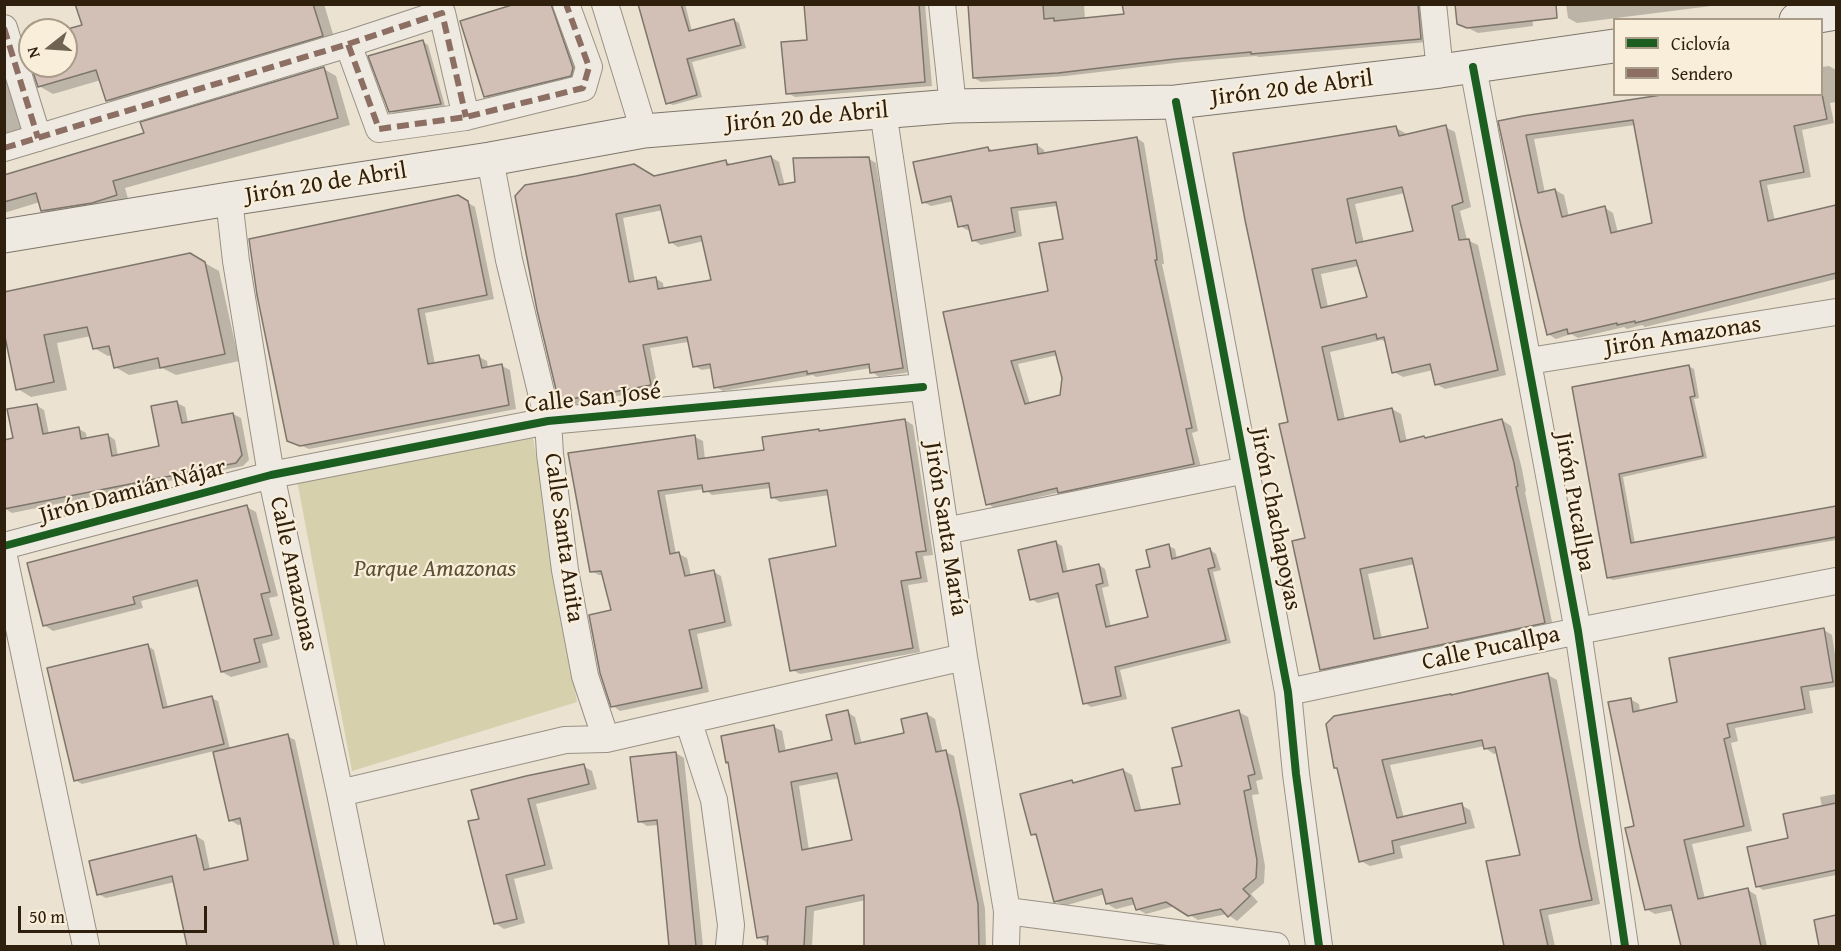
<!DOCTYPE html>
<html>
<head>
<meta charset="utf-8">
<style>
	body { margin:0 }
	#map { position:relative; width:1841px; height:951px; overflow:hidden; background:#ebe2d1; font-family:"Gentium Book Plus",serif }
	canvas { display:block }
	.frame { position:absolute; inset:0; border:6px solid #2f1f0d; pointer-events:none }
	.legend { position:absolute; left:1613px; top:18px; width:210px; height:78px; box-sizing:border-box; background:#f9eeda; border:2px solid #a89b88; margin:0; padding:8px 10px; list-style:none; font-size:18px; color:#2f1f0d }
	.legend li { display:flex; align-items:center; gap:12px; height:30px }
	.legend b { width:30px; border:2px solid #a89b88 }
	.north { position:absolute; left:18px; top:18px; width:60px; height:60px; box-sizing:border-box; background:#f9eeda; border:2px solid #a89b88; border-radius:50%; rotate:253deg; font-size:16px; font-weight:700; line-height:24px; text-align:center; color:#2f1f0d }
	.north::after { content:''; display:block; margin:auto; width:21px; height:27px; background:#716352; clip-path:polygon(50% 0,100% 100%,50% 72%,0 100%) }
	.scale { position:absolute; left:18px; top:906px; width:189px; height:27px; box-sizing:border-box; border:3px solid #2f1f0d; border-top:0; padding-left:8px; font-size:18px; line-height:21px; white-space:nowrap; color:#2f1f0d; -webkit-text-stroke:4px #f9eeda; paint-order:stroke }
</style>
</head>
<body>
<div id="map">
<canvas width="1841" height="951"></canvas>
<div class="frame"></div>
<ul class="legend">
<li><b style="height:8px;background:#1b5e20"></b>Ciclovía</li>
<li><b style="height:8px;background:#8d6e63"></b>Sendero</li>
</ul>
<div class="north">N</div>
<div class="scale">50 m</div>
</div>
<script>
const ctx = document.querySelector('canvas').getContext('2d');
ctx.lineJoin = 'round';
function fillPath(path, color) { ctx.fillStyle = color; ctx.fill(path, 'evenodd'); }
function strokePath(path, color, width, dash) { ctx.strokeStyle = color; ctx.lineWidth = width; ctx.lineCap = dash ? 'butt' : 'round'; ctx.setLineDash(dash || []); ctx.stroke(path); }
function write(font, color, halo, rows, align = 'center') {
  ctx.font = font + ' "Gentium Book Plus",serif'; ctx.lineWidth = 4.5; ctx.setLineDash([]); ctx.textBaseline = 'middle'; ctx.strokeStyle = halo; ctx.fillStyle = color; for (const [text, x, y, turn = 0] of rows) {
    ctx.save(); ctx.translate(x, y); ctx.rotate((+turn || 0) * Math.PI / 180); ctx.textAlign = isNaN(turn) ? turn : align; if (halo) ctx.strokeText(text, 0, 0); ctx.fillText(text, 0, 0); ctx.restore();
  }
}
fillPath(new Path2D(`
	M531,426L577,702L352,771L296,475Z`), '#d6d0ad');
fillPath(new Path2D(`
	M77,4H324L336,44L121,108L108,100L101,80L53,94L39,86L33,66H66V31L84,26Z
	M520,4H556L578,71L576,78L490,99L485,96Z
	M640,4H685L692,31L734,20L739,23L746,48L692,62L702,97L673,105L668,103Z
	M806,4H925L932,86L795,97L788,93L808,41Z
	M968,4H1084L1085,19L1125,15L1124,4H1424L1427,42L1259,57L1256,56L1183,62L1066,76L981,82L974,78Z
	M1531,4L1533,26L1478,33L1458,23Z
	M1566,4H1727L1577,23L1568,18Z
	M30,41V56L26,43Z
	M423,42L428,45L445,106L395,114L390,111Z
	M1829,66L1836,70V102L1830,103L1834,123L1802,130L1811,177L1767,185L1775,221L1836,207V279L1645,327L1642,325L1627,329L1624,327L1578,338L1571,334L1556,339L1548,334L1500,122L1822,94V67ZM1635,125L1654,224L1618,233L1613,213L1605,208L1569,217L1564,195L1555,190L1545,193L1534,139Z
	M324,69L336,76L350,125L125,188L129,202L55,217L42,210L40,202L4,213V176L145,134Z
	M4,70L22,131L4,136Z
	M1445,127L1455,132L1471,207L1460,211L1467,240L1478,245L1506,375L1445,389L1436,384L1433,370L1403,377L1394,372L1387,343L1382,340L1330,352L1345,419L1392,409L1401,414L1407,442L1427,439L1502,420L1511,426L1522,469L1526,491L1525,492L1553,627L1330,674L1321,669L1307,539L1290,423L1246,220L1396,128L1405,133L1406,136ZM1405,193L1414,232L1364,243L1355,204ZM1359,266L1369,298L1328,307L1321,274ZM1415,564L1430,630L1382,639L1368,574Z
	M1137,138L1144,143L1163,255L1164,264H1162L1198,431L1192,433L1201,467L1067,496L1060,492L995,508L988,504L945,314L1050,293L1064,241L1058,206L1018,211L1022,236L981,245L973,240L971,229L967,230L960,226L954,201L931,206L923,202L988,148L994,151L1037,145L1044,150L1045,155ZM1058,355L1063,378L1062,396L1030,404L1018,364Z
	M771,157L779,162L785,186L869,159L876,163L910,372L879,377L872,372L871,368L816,377L813,375L723,391L716,387L713,368L702,370L694,366L688,342L650,348L658,389L617,396L615,395L568,406L560,401L517,196L654,177L725,161L732,165ZM663,210L670,242L678,247L704,241L713,281L664,290L663,283L655,278L635,282L623,218Z
	M458,197L475,207L494,299L425,313L435,364L479,357L487,361L488,368L502,366L510,370L516,409L309,449L288,440Z
	M189,254L219,271L239,361L176,375L162,368L129,375L115,367L112,355L108,356L94,348L91,336L57,343L67,390L31,397L18,389L8,342L4,343V294Z
	M1688,366L1694,369L1699,398L1694,399L1707,458L1623,477L1635,543L1836,507V540L1613,580L1608,578L1574,388Z
	M177,403L185,407L188,423L233,414L241,418L249,460L243,466L12,513L4,508L15,439L36,405L44,410L49,434L79,429L86,433L87,439L108,435L115,440L118,456L160,448Z
	M905,420L913,425L933,555L923,556L928,582L908,585L920,652L800,674L792,670L838,547L830,495L780,502L772,497L771,488L712,495L704,489L665,495L676,554H679L687,558L691,576L714,572L721,576L732,626L697,634L709,692L620,711L613,706V611L604,575H599L591,571L695,437L703,441L705,460L766,452L818,431L822,432Z
	M247,507L256,512L278,596L269,598L280,639L262,644L268,667L231,677L222,672L200,586L141,601L143,608L53,631L44,625Z
	M1055,542L1062,546L1068,573L1099,565L1105,569L1109,586L1102,588L1111,627L1150,618L1152,568L1169,546L1175,549L1177,559L1210,550L1216,554L1221,570L1213,572L1231,643L1120,670L1127,699L1091,707L1085,703L1060,597L1038,603L1031,599Z
	M1824,630L1832,635L1836,661V687L1809,691L1813,713L1735,728L1738,741L1731,743L1752,831L1692,844L1705,899L1748,890L1756,895L1767,946H1682L1674,910L1655,914L1646,909L1636,827L1630,699L1639,704L1640,712L1679,703Z
	M148,646L154,650L168,708L211,698L218,701L230,749L287,736L295,740L340,946H188L175,882L106,898L98,894L196,836L204,841L210,870L250,861L242,824L238,825L230,820L214,751L82,784L75,780Z
	M1548,675L1557,680L1600,904L1548,915L1555,946H1506L1488,863L1522,856L1498,753L1494,754L1485,748V746L1390,765L1404,818L1461,805L1470,810L1475,828L1400,846L1403,858L1370,866L1361,861L1339,769L1336,767L1454,696Z
	M847,712L855,717L862,744L906,734L927,714L935,719L943,753L946,752L954,756L985,909L986,946H866V900L814,911L812,946H769V942H766L758,937L774,727L782,731L786,752L834,741ZM840,778L854,841L809,850L799,786Z
	M1239,712L1248,717L1263,779L1256,781L1259,794L1252,795L1265,866L1264,883L1251,894L1258,902L1237,921L1227,914L1198,920L1175,906L1146,914L1137,909L1136,904L1116,909L1107,904L1105,894L1064,906L1055,901L1039,838L1032,834L1072,782L1076,784L1123,770L1132,775L1142,812L1182,806L1184,767Z
	M676,753L684,758L703,946H670L658,825L647,826L639,821Z
	M583,766L592,771L597,789L536,804L553,869L514,879L525,923L504,929L495,923L481,821Z
	M1836,794V875L1763,890L1757,886L1790,839L1822,807L1820,797Z
	M1836,917V946H1821L1815,921Z`), '#0003');
const building = new Path2D(`
	M75,4H313L323,36L106,101L96,70L38,87L31,66H66V30H64L82,25Z
	M515,4H551L573,68L571,76L484,97L460,21Z
	M638,4H681L689,31L734,19L741,45L687,59L697,95L666,104Z
	M804,4H919L925,82L786,94L781,42L807,40Z
	M968,4H1043L1044,19L1054,18V21L1124,14L1122,4H1418L1421,39L1251,54V52L1175,59L1058,73L973,78Z
	M1455,4H1556L1557,18L1467,28L1457,24Z
	M423,40L441,104L389,112L368,56Z
	M324,67L338,118L113,181L117,195L92,203L41,211L36,193L4,202V175L144,133L140,122Z
	M1668,94H1822L1827,119L1794,126L1804,172L1760,181L1768,221L1836,205V273L1635,323V321L1617,325V323L1568,334L1567,329L1547,335L1519,217L1498,121L1523,116ZM1633,120L1652,223L1611,233L1605,206L1562,217L1555,189L1538,193L1526,135Z
	M1446,125L1463,202L1452,206L1459,240L1469,239L1498,370L1435,385L1430,364L1392,373L1384,337L1377,339L1376,334L1322,347L1338,420L1392,408L1400,442L1424,436L1425,438L1502,419L1514,463L1518,486L1516,487L1545,623L1320,670L1292,541L1305,538L1279,424L1288,422L1245,220L1233,153L1396,126L1399,136ZM1402,187L1413,231L1356,243L1347,199ZM1356,260L1367,297L1321,308L1312,269ZM1412,558L1428,628L1374,639L1360,569Z
	M1137,137L1156,250L1157,260H1155L1192,428L1186,429L1194,464L1058,493L1057,488L986,505L943,312L1048,291L1039,243L1063,239L1056,202L1011,208L1015,232L972,241L968,225L958,227L951,196L922,203L913,162L988,147L989,151L1037,144L1038,154ZM1055,351L1062,378L1060,395L1025,404L1011,361Z
	M771,156L779,185L795,182L793,158L869,157L903,368L870,373L869,364L807,374V371L714,388L710,364L693,367L687,337L643,345L651,385L608,393L607,391L559,402L537,310L515,196L525,185L576,176L634,164L654,176L726,160L727,165ZM660,205L669,243L701,236L711,280L658,289L656,277L629,282L616,214Z
	M458,195L468,201L487,295L418,309L428,364L479,355L482,368L502,364L509,405L300,446L287,441L257,295L249,239Z
	M190,253L205,262L225,354L160,368L158,358L114,368L109,346L93,349L87,327L44,335L54,382L16,390L4,332V292Z
	M1689,365L1695,396L1690,397L1703,456L1619,474L1631,543L1836,506V537L1607,578L1572,387Z
	M177,401L182,423L233,413L242,455L236,463L4,509V440L13,438L7,409L37,404L43,434L79,427L81,439L108,434L112,456L159,446L151,406Z
	M905,419L926,551L916,552L921,578L901,581L913,648L790,671L769,559L836,546L827,490L771,498L769,483L703,492L702,485L658,491L670,554L679,552L685,576L714,570L725,622L689,630L702,688L611,707L600,673L589,615L611,610L601,571L590,572L568,453L695,435L698,459L764,450L762,437L819,429V431Z
	M247,505L270,592L261,594L272,635L254,639L260,662L221,672L197,580L133,597L135,604L43,626L27,563Z
	M1056,541L1063,572L1099,564L1103,583L1096,585L1106,627L1148,617L1136,570L1150,567L1146,550L1169,544L1172,559L1210,548L1215,567L1208,569L1226,640L1115,667L1121,696L1083,704L1058,593L1030,600L1018,550Z
	M1824,628L1833,682L1801,687L1805,709L1727,724L1730,737L1724,739L1744,826L1684,840L1698,899L1748,888L1761,946H1681L1671,905L1645,910L1625,828L1634,826L1608,702L1631,698L1633,712L1677,702L1669,658Z
	M148,644L163,708L212,696L224,744L74,781L47,668Z
	M1548,673L1580,846L1592,900L1540,910L1548,946H1504L1486,861L1520,855L1495,747L1484,749L1482,740L1382,760L1397,818L1462,803L1466,823L1392,841L1394,853L1359,862L1337,768H1334L1326,724L1334,716L1451,694V695Z
	M848,710L855,744L904,733L901,719L927,713L936,752L946,750L959,808L978,904L979,946H864V895L806,907L804,946H767L768,936L757,938L728,762L726,763L721,736L774,725L779,752L832,740L826,715ZM837,773L852,840L802,850L791,782Z
	M1239,710L1255,774L1248,776L1251,789L1244,791L1257,860L1256,878L1243,889L1250,896L1228,917L1221,909L1188,916L1166,902L1136,910L1132,898L1106,904L1102,889L1054,902L1036,834L1031,835L1020,794L1072,780L1073,783L1123,769L1135,811L1180,804L1172,768L1182,766L1172,728Z
	M288,734L334,946H187L172,876L97,895L89,861L196,835L204,870L248,860L240,818L229,821L213,752Z
	M676,752L682,805L696,946H669L657,820L638,822L630,757Z
	M584,764L589,784L528,799L545,865L506,875L517,919L494,924L468,821L479,819L471,790L526,776Z
	M1836,803V870L1756,887L1747,847L1788,838L1783,814Z
	M1836,915V946H1819L1814,920Z`);
fillPath(building, '#d2c0b7');
strokePath(building, '#7e766b', 1.5);
const street = new Path2D(`
	M605,4L644,131
	M942,4L953,106
	M1433,4L1440,71
	M4,28L38,138
	M348,44L442,13L466,117
	M1473,67L1578,631L1625,946
	M1176,102L1288,692L1296,774L1319,946
	M883,111L964,657L1007,911L1006,946
	M4,148L348,44L379,129L466,117L583,88L589,67L566,4
	M490,159L509,260L548,421L550,454L565,570L585,676L606,739
	M229,199L236,261L271,475L340,793L371,946
	M1529,361L1836,312
	M945,531L1246,470
	M4,546L271,475L548,421L923,387
	M4,557L86,946
	M1288,692L1578,631L1836,581
	M688,720L714,800L731,925L729,946
	M340,793L565,740L606,739L964,657
	M1007,911L1276,946`);
const secondary = new Path2D(`
	M1796,20L1836,13
	M4,236L229,199L490,159L644,131L953,106L1176,102L1440,71L1614,46`);
strokePath(street, '#989185', 28);
strokePath(secondary, '#7e766b', 35);
strokePath(street, '#eeeae1', 26);
strokePath(secondary, '#eeeae1', 33);
strokePath(new Path2D(`
	M4,28L38,138
	M348,44L442,13L466,117
	M4,148L348,44L379,129L466,117L583,88L589,67L566,4`), '#8d6e63', 6, [12, 6]);
strokePath(new Path2D(`
	M1473,67L1578,631L1625,946
	M1176,102L1288,692L1296,774L1319,946
	M4,546L271,475L548,421L923,387`), '#1b5e20', 8);
write('24px', '#2f1f0d', '#f9eeda', [
	["Jirón 20 de Abril",1292,89,-7],
	["Jirón 20 de Abril",807,118,-5],
	["Jirón 20 de Abril",326,184,-9],
	["Jirón Amazonas",1683,337,-9],
	["Calle San José",593,399,-6],
	["Jirón Damián Nájar",133,492,-15],
	["Jirón Pucallpa",1574,502,80],
	["Jirón Chachapoyas",1275,519,79],
	["Jirón Santa María",945,529,81],
	["Calle Santa Anita",563,538,82],
	["Calle Amazonas",293,574,78],
	["Calle Pucallpa",1491,649,-12]
]);
write('italic 24px', '#5c5034', '#f9eeda', [
	["Parque Amazonas",435,570]
]);
</script>
</body>
</html>
